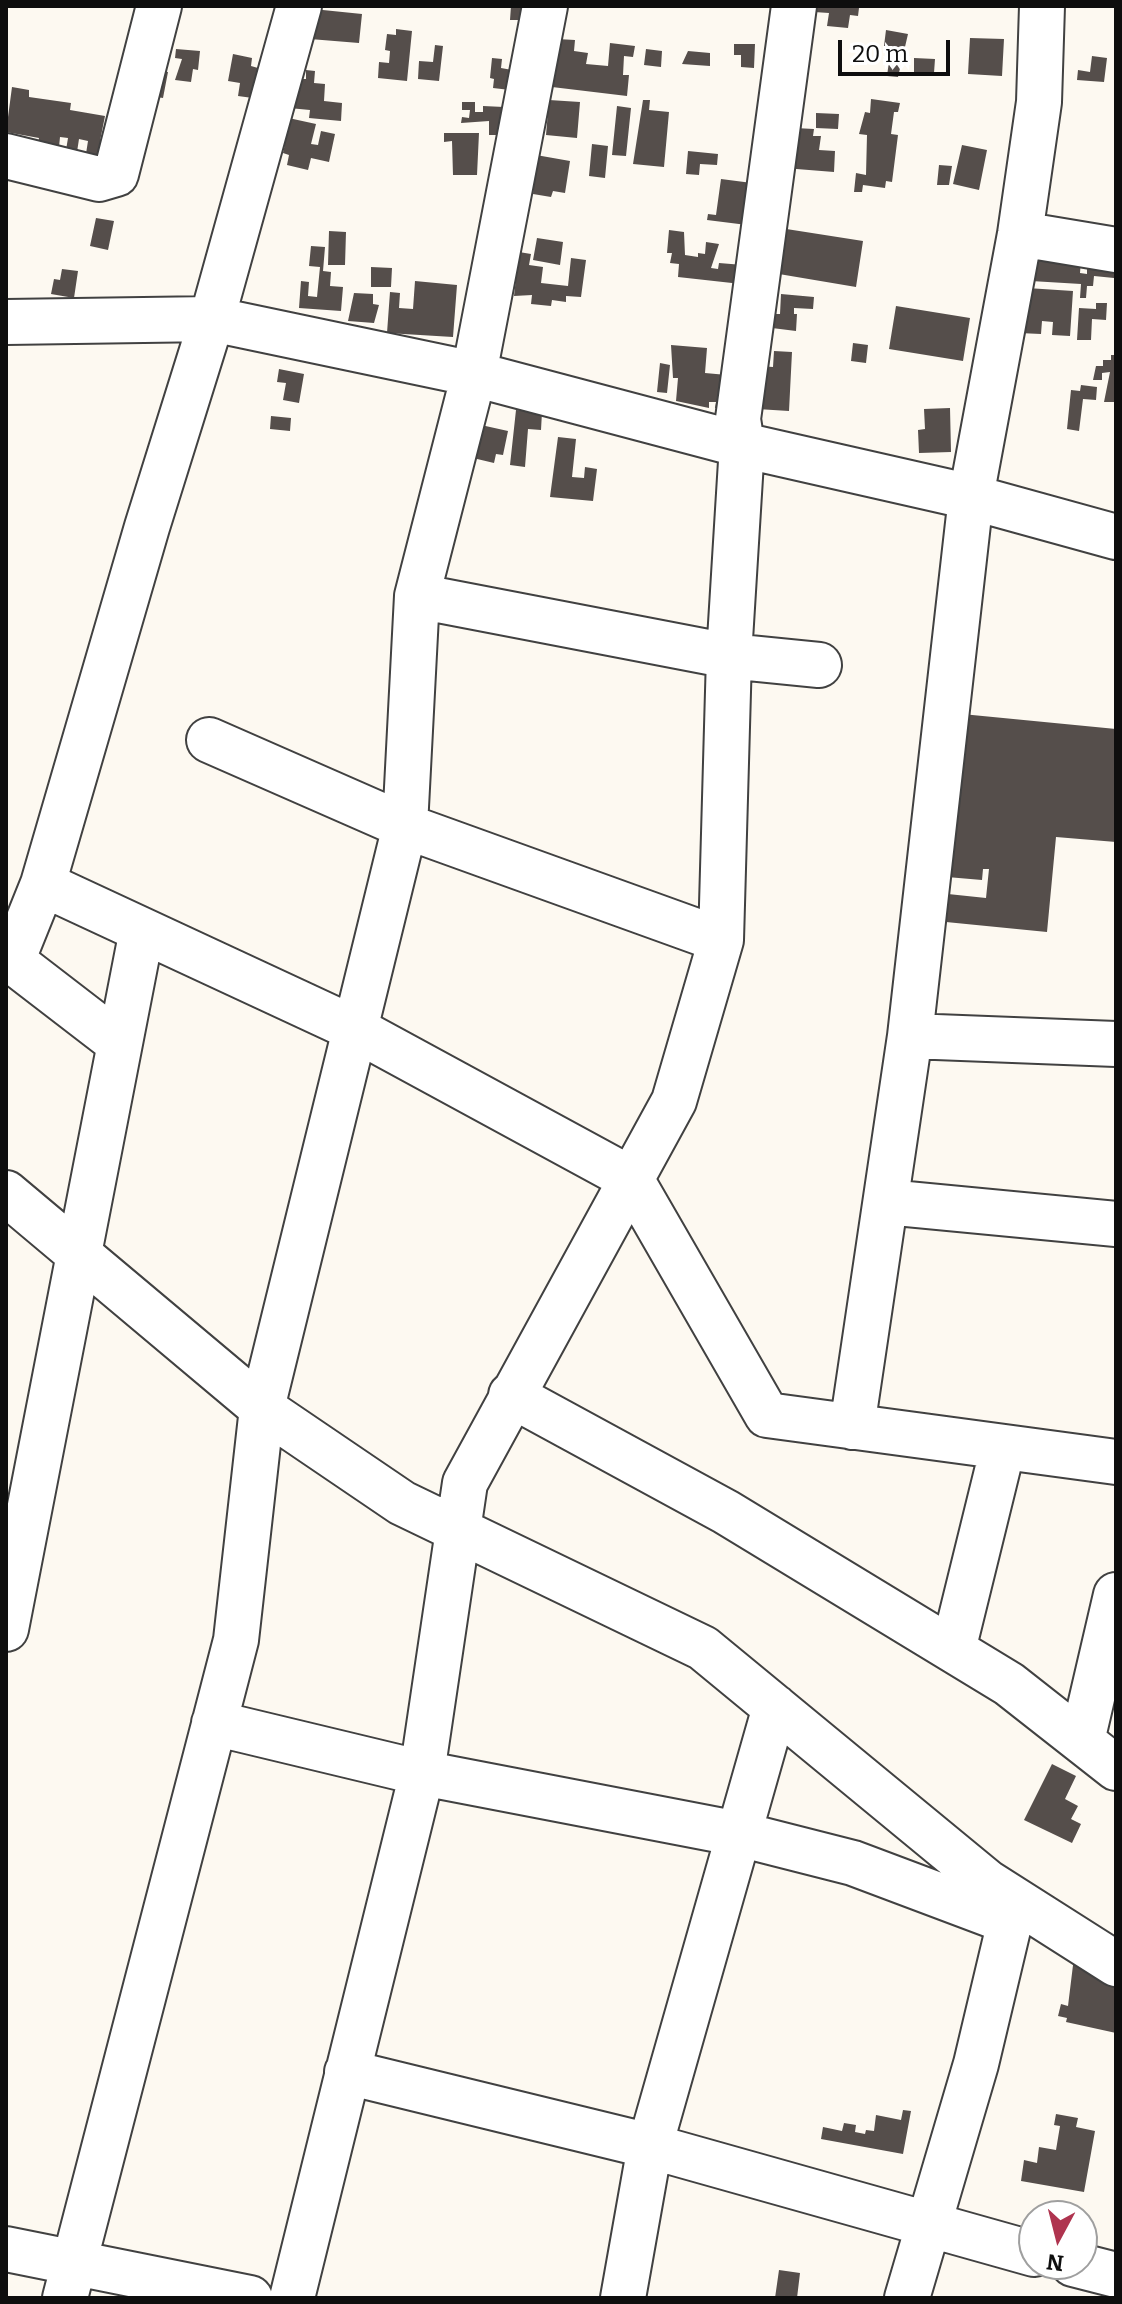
<!DOCTYPE html>
<html>
<head>
<meta charset="utf-8">
<style>
	body { margin:0 }
	#map { position:relative; width:1122px; height:2304px; overflow:hidden; background:#fdf9f1; font-family:Bitter,serif }
	canvas { display:block }
	.frame { position:absolute; inset:0; border:8px solid #0e0e0e; pointer-events:none }
	.north { position:absolute; left:1018px; top:2200px; width:80px; height:80px; box-sizing:border-box; background:#fff; border:2px solid #9f9f9f; border-radius:50%; rotate:187deg; font-size:22px; font-weight:700; line-height:32px; text-align:center; color:#0e0e0e }
	.north::after { content:''; display:block; margin:auto; width:28px; height:36px; background:#af344f; clip-path:polygon(50% 0,100% 100%,50% 72%,0 100%) }
	.scale { position:absolute; left:838px; top:40px; width:112px; height:36px; box-sizing:border-box; border:4px solid #0e0e0e; border-top:0; padding-left:10px; font-size:24px; line-height:28px; white-space:nowrap; color:#0e0e0e; -webkit-text-stroke:6px #fff; paint-order:stroke }
</style>
</head>
<body>
<div id="map">
<canvas width="1122" height="2304"></canvas>
<div class="frame"></div>
<div class="north">N</div>
<div class="scale">20 m</div>
</div>
<script>
const ctx = document.querySelector('canvas').getContext('2d');
ctx.lineJoin = 'round';
function fillPath(path, color) { ctx.fillStyle = color; ctx.fill(path, 'evenodd'); }
function strokePath(path, color, width, dash) { ctx.strokeStyle = color; ctx.lineWidth = width; ctx.lineCap = dash ? 'butt' : 'round'; ctx.setLineDash(dash || []); ctx.stroke(path); }
fillPath(new Path2D(`
	M511,6H528V20H510Z
	M814,6H854L859,8L858,16L850,15L848,28L827,26L829,13L814,12Z
	M313,9L362,14L359,43L310,39Z
	M396,29L412,31L407,81L378,78L379,62L389,63L390,51L385,50L387,34L396,35Z
	M886,30L908,34L898,77L887,76L891,47L884,46Z
	M970,38L1004,39L1002,76L968,74Z
	M557,39L575,40L574,51L588,53L586,64L608,66L610,43L635,46L633,57L624,56L623,75H629L627,96L552,87Z
	M734,44H755L754,68L741,67V55H734Z
	M435,45L443,46L439,81L418,79L419,61L433,62Z
	M176,49L200,51L198,70L193,69L191,82L175,80L182,59L175,58Z
	M646,49L662,51L661,67L644,65Z
	M688,51L710,53V66L682,64Z
	M233,54L252,58L251,66L258,68L259,61L271,63L260,99L238,96L240,83L228,81Z
	M1092,56L1107,58L1104,82L1077,80L1078,70L1090,72Z
	M492,58L502,59L501,68L512,70L510,90L493,88L494,79L490,78Z
	M914,58L935,59L934,73H914Z
	M150,69L168,72L163,98L145,95Z
	M306,70L315,71L314,83L325,84L324,101L342,103L341,121L309,118L310,110L289,108L295,79H306Z
	M12,87L29,90V97L71,103L70,110L105,116L100,141L117,144L114,165L85,160L88,141L79,139L77,152L66,150L68,138L60,137L59,147L38,143L39,138L6,132Z
	M871,99L900,103L898,112H894L891,134L898,135L892,182L886,181L885,188L863,185L862,192H854L856,173L866,175L867,135L859,134L865,112L870,113Z
	M549,100L580,102L577,138L546,135Z
	M643,100H650L649,110L669,112L664,167L633,164Z
	M462,102H475V112H483V106L504,107L503,135H489V121L461,123L462,117L469,118L470,110H462Z
	M617,106L631,108L626,156L612,155Z
	M816,113L839,114L838,129L816,128Z
	M284,117L316,124L311,144L318,145L321,131L335,134L329,162L311,158L308,170L287,165L289,155L283,153L285,144L278,142Z
	M795,128L814,129L813,136H821L819,150L835,151L834,172L784,168Z
	M444,133H479L477,175H453L452,141L444,142Z
	M592,144L608,146L605,178L589,176Z
	M962,145L987,150L979,190L953,184Z
	M688,151L718,154L717,165L700,164L699,175L686,174Z
	M536,155L570,161L565,193L553,191L551,197L533,194Z
	M939,165L952,166L949,185H937Z
	M721,179L752,183L747,225L707,220L708,214L716,215Z
	M96,218L114,221L108,250L90,246Z
	M780,228L863,241L856,287L773,273Z
	M669,230L684,232L685,255L698,257V253L705,254L706,242L719,244L711,268L718,269L719,263L743,265L741,284L678,277L679,264L670,263L672,253H667Z
	M329,231L346,232L345,265H328Z
	M537,238L563,242L560,265L533,260Z
	M311,246L325,247L323,271L331,272L330,286L343,287L341,311L299,308L301,281L309,282L308,296L317,297L320,267L309,266Z
	M519,252L531,254L529,265L543,267L541,283L568,286L571,258L586,260L581,297L566,296V302L552,300L551,306L531,304L532,295L514,296Z
	M1032,256L1081,260L1080,273L1087,274V264L1115,266L1114,278L1094,276L1093,286H1087L1086,298H1080L1081,284L1031,281Z
	M371,267L392,268L391,287H371Z
	M62,269L78,271L74,298L51,294L54,279L60,280Z
	M415,281L457,285L453,337L387,333L390,292L400,293L399,308L413,309Z
	M1027,288L1073,291L1070,336L1052,335L1053,322L1042,321L1041,334L1019,333Z
	M354,293L373,294V304L379,305L374,323L348,321Z
	M781,294L814,297L813,309L794,308V314H797L796,331L772,328L773,314H780Z
	M1096,303H1107L1106,320L1092,319L1091,340H1077L1079,308L1096,309Z
	M896,306L970,318L963,361L889,349Z
	M853,343L868,345L866,363L851,361Z
	M671,345L707,348L705,373L727,375L725,408H715L716,402H709V408L676,401L678,378H673Z
	M774,351L792,352L789,411L757,409L759,366L773,367Z
	M1111,355H1116V402H1104L1110,372L1102,373V380H1093L1096,366H1103V360H1111Z
	M660,363L670,365L667,393L657,392Z
	M279,369L304,374L299,403L283,400L286,383L277,382Z
	M1081,385L1097,387L1096,400L1083,399L1079,431L1067,429L1071,390L1080,391Z
	M950,408L951,452L919,453L918,430L925,429L924,409Z
	M516,410L542,412L541,430L528,429L525,467L510,465Z
	M271,416L291,418L290,431L270,429Z
	M481,425L508,431L503,455L496,454L494,463L473,458Z
	M558,437L576,439L572,477L584,478L585,467L597,469L593,501L550,497Z
	M962,714L1116,729V842L1056,837L1047,932L946,922L948,894L986,898L989,869H983L982,880L947,877Z
	M1052,1764L1076,1776L1065,1799L1078,1806L1071,1819L1081,1824L1072,1843L1024,1820Z
	M1074,1957L1116,1968V2033L1066,2022L1067,2018L1058,2016L1061,2004L1068,2006Z
	M903,2110L911,2111L903,2154L821,2139L823,2127L842,2131L844,2123L856,2125L855,2132L865,2134L866,2130L874,2131L876,2115L901,2120Z
	M1056,2114L1078,2118L1076,2127L1095,2131L1084,2192L1021,2181L1024,2160L1037,2163L1039,2147L1056,2150L1060,2126L1054,2125Z
	M779,2270L800,2273L797,2298H775Z`), '#554e4b');
const minor = new Path2D(`
	M6,156L99,179L116,174L159,6
	M1020,234L1116,250
	M6,322L212,319L474,374L742,445L971,497L1116,537
	M417,596L729,656L819,665
	M209,740L405,826L721,940
	M43,884L355,1029L631,1179L767,1415L1116,1462
	M6,956L119,1043
	M12,961L43,884L147,527L212,319L299,6
	M910,1036L1116,1044
	M6,1193L262,1408L402,1503L703,1648L987,1882L1116,1964
	M886,1202L1116,1224
	M511,1395L726,1512L1009,1684L1116,1768
	M852,1427L910,1036L971,497L1020,234L1039,102L1042,6
	M6,1629L142,930
	M953,1650L1003,1447
	M214,1723L422,1773L739,1834L853,1863L1010,1922
	M1082,1741L1116,1595
	M347,2072L650,2146L1034,2254
	M6,2249L250,2298
	M1073,2264L1116,2275
	M65,2298L236,1640L262,1408L405,826L417,596L474,374L545,6
	M292,2298L422,1773L465,1483L674,1101L721,940L729,656L742,445L738,419L794,6
	M623,2298L650,2146L775,1707
	M907,2298L976,2064L1015,1900`);
strokePath(minor, '#414141', 48);
strokePath(minor, '#fff', 44);
</script>
</body>
</html>
